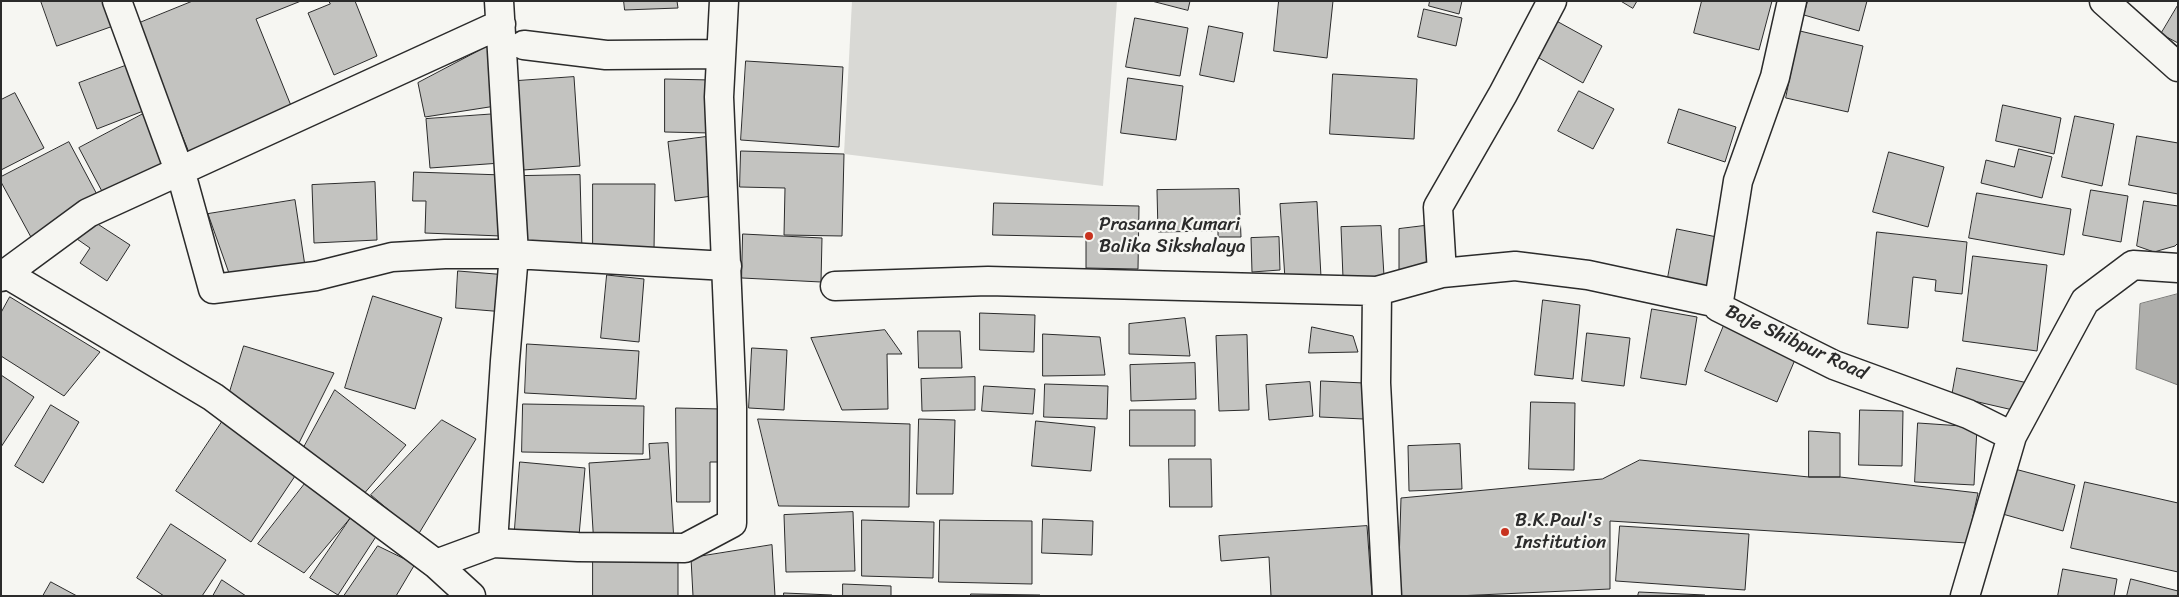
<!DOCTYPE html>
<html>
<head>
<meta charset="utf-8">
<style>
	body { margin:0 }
	#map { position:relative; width:2179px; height:597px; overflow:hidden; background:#f6f6f2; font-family:Sriracha,sans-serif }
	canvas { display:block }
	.frame { position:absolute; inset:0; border:2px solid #2b2b2b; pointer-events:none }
</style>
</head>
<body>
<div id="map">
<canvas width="2179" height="597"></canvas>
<div class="frame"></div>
</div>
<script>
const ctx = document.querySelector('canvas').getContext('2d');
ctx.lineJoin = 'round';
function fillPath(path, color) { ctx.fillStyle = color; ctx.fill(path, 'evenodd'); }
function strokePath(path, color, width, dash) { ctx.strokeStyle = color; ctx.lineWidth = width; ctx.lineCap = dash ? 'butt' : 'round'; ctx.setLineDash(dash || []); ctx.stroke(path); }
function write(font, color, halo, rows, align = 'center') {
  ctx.font = font + ' Sriracha,sans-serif'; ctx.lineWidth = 4.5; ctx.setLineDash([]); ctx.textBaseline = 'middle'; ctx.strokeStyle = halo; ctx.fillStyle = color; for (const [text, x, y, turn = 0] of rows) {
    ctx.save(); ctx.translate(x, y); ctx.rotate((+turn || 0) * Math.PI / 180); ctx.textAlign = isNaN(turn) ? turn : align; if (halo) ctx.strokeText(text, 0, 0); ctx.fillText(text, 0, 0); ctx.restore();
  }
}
fillPath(new Path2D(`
	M852,1H1117L1103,186L844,154Z`), '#d9d9d5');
const water = new Path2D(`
	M2178,294V385L2136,369L2140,304Z`);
fillPath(water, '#aeaeab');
strokePath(water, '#7a7a78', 1);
const building = new Path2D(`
	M41,1H108L116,25L57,46Z
	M193,1H301L256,19L296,118L192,160L137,24Z
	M329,1H355L377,56L334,75L308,13L330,4Z
	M624,1H677L678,8L625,10Z
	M1152,1H1190L1188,10Z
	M1279,1H1333L1327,58L1274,51Z
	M1430,1H1462L1459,14L1429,6Z
	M1621,1H1637L1633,8Z
	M1702,1H1772L1759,50L1694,33Z
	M1808,1H1867L1859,31L1804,15Z
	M2178,5V43L2161,34Z
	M1424,9L1462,18L1456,46L1418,37Z
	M1135,18L1188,28L1180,76L1126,67Z
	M1551,18L1602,46L1583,83L1532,54Z
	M1209,26L1243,33L1234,82L1200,75Z
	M1800,31L1863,46L1848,112L1786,98Z
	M492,44L502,105L425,117L418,83Z
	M746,61L843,67L839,147L741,140Z
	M133,63L151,108L97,129L79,83Z
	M1333,74L1417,79L1414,139L1330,134Z
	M574,77L580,166L523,170L517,81Z
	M1128,78L1183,86L1176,140L1121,133Z
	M665,79L711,80V133L665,132Z
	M1579,91L1614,109L1593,149L1558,131Z
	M15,93L44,148L1,170V100Z
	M2003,105L2061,118L2054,154L1996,141Z
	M1679,109L1736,127L1725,162L1668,143Z
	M145,113L171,162L105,197L79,148Z
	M497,114L501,163L430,168L426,119Z
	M2075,116L2114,124L2102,186L2062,177Z
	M713,136L720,195L675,201L668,142Z
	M2137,136L2178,143V194L2129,185Z
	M69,142L101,202L32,239L1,182V177Z
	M2019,149L2052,157L2042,198L1981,183L1986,160L2014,167Z
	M741,151L844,154L842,236L784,235L785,188L740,187Z
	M1889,152L1944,167L1928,227L1873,212Z
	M414,172L503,175L501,236L425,233L426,201H413Z
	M580,175L582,251L522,252L521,176Z
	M375,182L377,240L314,243L312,185Z
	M593,184H655L654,250L593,249Z
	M1239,189L1241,237H1218V231L1158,232L1157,190Z
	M2091,190L2128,196L2121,242L2083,235Z
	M1977,193L2071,209L2064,255L1969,238Z
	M295,200L305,266L230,276L208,214Z
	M2144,201L2178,206V243L2175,246L2154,252L2137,246Z
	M1317,202L1321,277L1285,279L1280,204Z
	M994,203L1139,206L1138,269L1086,268V237L993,235Z
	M90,219L130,245L107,281L80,263L90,248L77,239Z
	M1432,225L1433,269L1399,276V229Z
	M1381,226L1384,276L1343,278L1341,227Z
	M1677,229L1717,237L1707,291L1667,283Z
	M1877,232L1967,242L1962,294L1935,291L1936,280L1913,277L1908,328L1868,324Z
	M743,234L822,238L821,282L742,278Z
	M1279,237L1280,270L1252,272L1251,238Z
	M1973,256L2047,265L2037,351L1963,341Z
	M458,271L508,275L505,312L456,308Z
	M607,275L644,279L639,342L601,338Z
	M373,296L442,318L415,409L345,388Z
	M10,297L100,352L64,396L1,356V313Z
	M1543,300L1580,305L1573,379L1535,375Z
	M1652,309L1697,317L1686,385L1641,378Z
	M980,313L1035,315L1034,352L980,350Z
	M1185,318L1190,356L1129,354V324Z
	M1725,323L1797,355L1777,402L1705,371Z
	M1312,327L1353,336L1358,352L1309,353Z
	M885,330L902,354H887L888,409L842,410L811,338Z
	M918,331H960L962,368H919Z
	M1587,333L1630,338L1624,386L1582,381Z
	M1043,334L1100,337L1105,375L1043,376Z
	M1247,335L1249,410L1219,411L1216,336Z
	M527,344L639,351L636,399L525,393Z
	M244,346L334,373L298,445L228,398Z
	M752,348L787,350L784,410L749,408Z
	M1195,363L1196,399L1131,401L1130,365Z
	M1957,368L2033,384L2026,405L2014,402L2013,410L1952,396Z
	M1,375L34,397L1,447Z
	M975,377V410L922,411L921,379Z
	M1321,381L1364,383V419L1320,417Z
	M1310,382L1313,416L1269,420L1266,385Z
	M1045,384L1108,386L1107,419L1044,417Z
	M984,386L1035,389L1033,414L982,411Z
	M335,390L406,445L362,496L303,449Z
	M1531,402L1575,403L1574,470L1529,469Z
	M523,404L644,406L643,454L522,452Z
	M51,405L79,422L43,483L15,466Z
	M676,408L721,409L722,462H710V502H677Z
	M1130,410H1195V446H1130Z
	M1860,410L1903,411L1902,466L1859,465Z
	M224,419L299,470L251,542L176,491Z
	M758,419L910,424L909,507L779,506Z
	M919,419L955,420L953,494H917Z
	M442,420L476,439L418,535L371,495Z
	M1036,421L1095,427L1091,471L1032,466Z
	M1918,423L1977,427L1974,485L1915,482Z
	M1809,431L1840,433V477H1809Z
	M668,443L674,542L594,547L589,463L650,459L649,444Z
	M1460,444L1462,489L1409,491L1408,446Z
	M1169,459H1211L1212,507H1170Z
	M1640,460L1809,477H1840L1978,493L1967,543L1610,521V589L1456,596H1398L1401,498L1602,479Z
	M520,462L585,468L578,547L514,541Z
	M2011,468L2075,485L2063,531L1999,513Z
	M307,481L352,516L304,573L258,544Z
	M2085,482L2178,503V572L2071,548Z
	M853,512L855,571L786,572L784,515Z
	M352,516L379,532L338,595L310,578Z
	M1043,519L1093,521L1092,555L1042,553Z
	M862,520L934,522L933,578L862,576Z
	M940,520L1032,521V584L939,582Z
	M171,524L226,560L202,596H164L137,578Z
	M1367,526L1372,596H1271L1269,557L1221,561L1219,536Z
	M1620,526L1749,534L1745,590L1616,581Z
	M772,545L775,596H693L691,558Z
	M378,546L415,564L396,596H344Z
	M593,552L678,553V596H593Z
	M2063,569L2117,579L2114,596H2058Z
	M2131,579L2178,591V596H2127Z
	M222,580L246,596H213Z
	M51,582L77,596H43Z
	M843,584L891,586V596H843Z
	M1639,592L1705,595V596H1638Z
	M784,593L832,595V596H784Z
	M971,594L1040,595V596H971Z`);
fillPath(building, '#c3c3c0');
strokePath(building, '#2b2b2b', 1);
const minor = new Path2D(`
	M117,1L184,184L213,289L316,276L392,257L445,254H514L727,266
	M499,1L514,254L505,361L493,543L578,547L685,548L732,523V407L719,97L724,1
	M1792,1L1775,77L1738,181L1718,307L1834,365L1968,414L2012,436L1965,596
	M2104,1L2178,67
	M524,45L606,55L721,54
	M5,273L213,397L436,564L493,543
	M1442,273L1438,207L1503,94L1552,1
	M1,277L88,213L501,24
	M835,286L988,281L1377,291L1442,273L1515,266L1588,275L1718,303
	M1377,291L1376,383L1387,596
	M2012,436L2085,301L2133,265L2178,268
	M436,564L471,596`);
strokePath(minor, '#2b2b2b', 31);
strokePath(minor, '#f6f6f2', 28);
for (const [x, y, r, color] of [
	[1089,236,5,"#c8321e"],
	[1505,532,5,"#c8321e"]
]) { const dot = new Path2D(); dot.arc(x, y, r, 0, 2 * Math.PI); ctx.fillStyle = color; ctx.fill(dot); strokePath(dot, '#f6f6f2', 2); }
write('19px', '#2b2b2b', '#f6f6f2', [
	["Prasanna Kumari",1099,225],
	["Balika Sikshalaya",1099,247],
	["B.K.Paul's",1515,521],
	["Institution",1515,543]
], 'left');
write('19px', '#2b2b2b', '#f6f6f2', [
	["Baje Shibpur Road",1796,343,25]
]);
</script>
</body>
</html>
